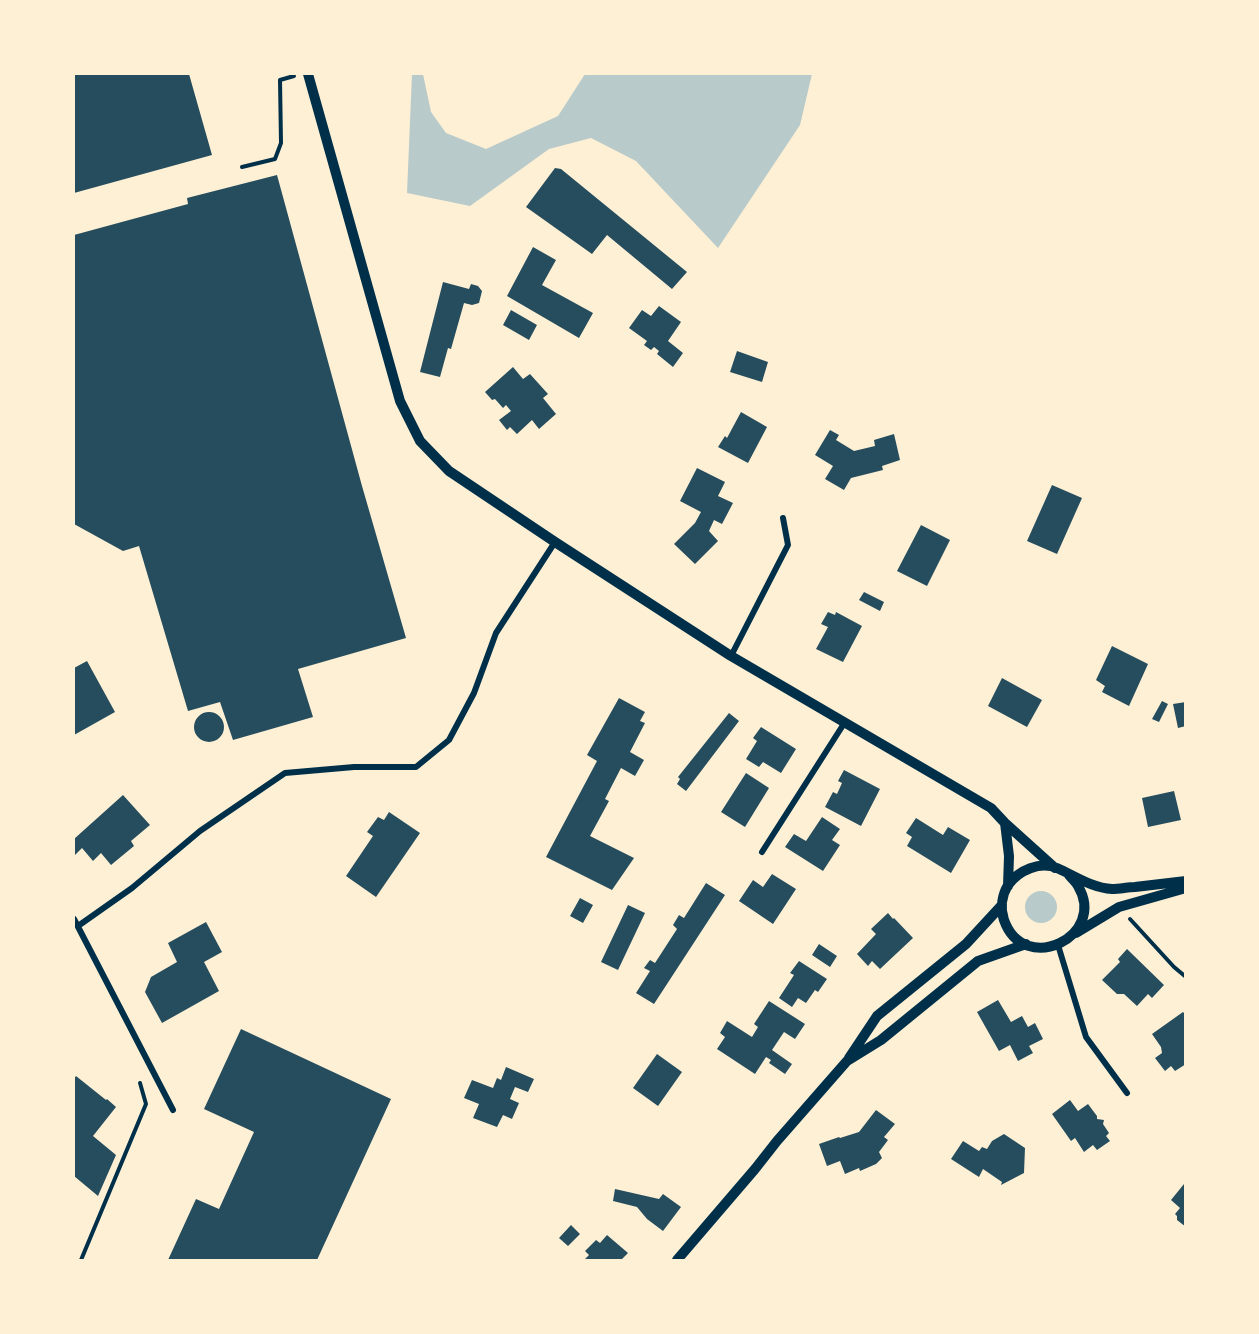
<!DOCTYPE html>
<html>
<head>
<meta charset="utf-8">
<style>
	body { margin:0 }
	#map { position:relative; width:1259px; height:1334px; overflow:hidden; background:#fdf0d5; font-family:"Space Grotesk",sans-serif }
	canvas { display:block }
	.frame { position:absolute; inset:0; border:75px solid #fdf0d5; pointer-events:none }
</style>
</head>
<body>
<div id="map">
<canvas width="1259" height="1334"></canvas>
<div class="frame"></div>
</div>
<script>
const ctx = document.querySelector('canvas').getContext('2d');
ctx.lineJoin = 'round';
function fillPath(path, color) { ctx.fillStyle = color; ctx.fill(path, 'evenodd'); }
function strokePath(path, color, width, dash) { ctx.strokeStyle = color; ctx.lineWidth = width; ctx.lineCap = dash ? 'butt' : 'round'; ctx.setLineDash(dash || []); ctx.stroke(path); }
fillPath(new Path2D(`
	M412,74H423L431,112L446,133L486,149L558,116L585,74H812L800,125L718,248L636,161L591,138L549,149L470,206L407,193Z
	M1025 907a16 16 0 1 1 32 0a16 16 0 1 1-32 0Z`), '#b9caca');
fillPath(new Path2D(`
	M74,74H189L212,155L74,193Z
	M555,168L561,169L687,272L672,289L607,235L592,254L526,207Z
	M277,175L362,486L406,638L298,669L313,717L233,740L220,702L188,711L139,546L123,551L74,524V235L188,204L187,198Z
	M533,247L556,260L542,285L593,313L579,338L507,296Z
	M443,282L469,289L471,284L478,286L482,291L479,303L472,305L464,303L451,349L448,348L440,377L420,372Z
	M659,306L681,322L668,341L683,353L673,367L657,354L659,351L654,347L651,350L644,345L647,341L629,328L642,310L651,316Z
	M511,310L537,325L529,340L503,325Z
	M737,351L768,362L762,382L730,372Z
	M513,367L523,379L530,374L548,394L543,398L556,414L539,429L532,420L517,434L510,427L507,430L499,420L511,411L506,405L503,408L495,399L492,400L485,392Z
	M741,412L767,427L748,463L718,447L725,436L727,438Z
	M830,430L839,435L836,440L854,451L875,446L874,440L894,434L900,460L882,466L883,470L851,478L844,490L825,479L833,466L815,455Z
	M697,468L725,482L718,496L733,503L722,524L714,520L709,531L718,541L695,564L674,544L695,523L701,512L680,501Z
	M1052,485L1082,498L1057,554L1027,541Z
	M921,525L950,540L927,586L897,571Z
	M864,592L884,602L880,611L859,600Z
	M828,612L835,615L836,612L862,626L843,662L816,649L828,627L821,624Z
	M1112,646L1148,664L1129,706L1102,692L1105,686L1096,680Z
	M87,661L115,712L74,735V668Z
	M1002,678L1042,700L1027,727L988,706Z
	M619,698L645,712L640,721L645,723L630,752L644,760L635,776L621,768L605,799L609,801L590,836L634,858L612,890L546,857L597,761L587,755Z
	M1162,701L1168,704L1159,722L1152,719Z
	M1186,702V726L1178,728L1173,704Z
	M194 727a15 15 0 1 1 30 0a15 15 0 1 1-30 0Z
	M729,713L739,721L686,791L677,784L680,779L678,777Z
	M761,727L796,749L781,773L763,762L759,767L746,759L757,741L753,738Z
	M844,770L880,789L861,826L825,807L833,792L837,794L842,783L838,781Z
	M746,773L769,788L745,827L721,812Z
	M1174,791L1181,820L1148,827L1142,798Z
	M123,795L150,825L131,841L134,846L111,865L101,853L93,861L82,848L74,856V839Z
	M389,812L420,833L376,897L346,876L373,836L367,832L378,817L384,820Z
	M822,817L840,829L832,840L840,845L823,871L785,847L794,834L806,841Z
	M916,818L943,835L948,827L970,840L951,873L907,846L912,837L906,833Z
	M772,874L796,889L773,924L739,901L753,880L763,887Z
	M706,883L725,895L654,1004L636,993L650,971L644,968L650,960L655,963L677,929L673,925L679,915L684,918Z
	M580,898L593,905L583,923L570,916Z
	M628,905L645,913L618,970L601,962Z
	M888,913L893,919L894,918L913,938L880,969L872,961L868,966L857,954L876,934L871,929Z
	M206,922L222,952L204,962L219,991L162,1023L145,992L151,977L177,962L168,943Z
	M819,944L837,956L830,967L812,955Z
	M1127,949L1164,985L1152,998L1148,994L1137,1006L1124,994H1117L1102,980L1120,962L1118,959Z
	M799,961L827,979L818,992L815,990L806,1003L798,998L792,1007L779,998L794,975L790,973Z
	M998,1000L1011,1022L1022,1016L1028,1027L1035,1023L1043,1039L1029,1046L1033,1053L1018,1061L1010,1045L999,1051L977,1012Z
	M769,1001L805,1024L795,1039L784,1032L772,1050L792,1064L785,1074L769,1063L771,1060L766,1057L755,1074L717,1049L725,1037L720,1033L727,1021L752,1037L758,1027L754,1024Z
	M1183,1012L1186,1015V1064L1175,1071L1171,1066L1165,1071L1155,1058L1162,1053L1161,1047L1152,1034Z
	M241,1029L391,1099L317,1260H168L196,1199L219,1209L254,1132L204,1109Z
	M657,1054L682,1072L658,1106L633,1088Z
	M506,1067L534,1079L528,1092L515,1087L510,1099L519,1103L512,1119L503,1115L497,1127L473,1118L479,1104L464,1098L472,1080L493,1088L497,1078L501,1080Z
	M76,1076L106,1100L107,1099L116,1107L93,1136L116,1155L98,1196L74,1176V1079Z
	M1070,1100L1078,1111L1088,1104L1097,1116V1119L1104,1120L1103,1124L1109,1133L1106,1136L1110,1141L1097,1150L1093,1145L1084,1152L1075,1138L1071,1141L1052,1114Z
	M876,1110L895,1124L884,1137L888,1140L879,1152L882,1158L876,1164L860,1171L859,1168L845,1174L840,1161L827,1166L819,1144L839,1137L840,1138L859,1132Z
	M1004,1134L1025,1148L1024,1173L1001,1185L1002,1182L983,1169L979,1177L951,1159L963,1141L979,1151L982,1147L987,1149L992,1141Z
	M1184,1184L1186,1185V1227L1177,1220V1216L1175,1214L1180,1208L1171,1200Z
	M615,1189L659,1199L663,1194L681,1207L663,1231L647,1219L637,1207L613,1201Z
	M571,1225L580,1234L568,1246L559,1238Z
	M607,1235L628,1253L621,1260H584L589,1255L585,1251L596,1240L600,1243Z`), '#264d5e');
strokePath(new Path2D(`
	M242,167L275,159L281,143L280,80L294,76
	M1130,919L1174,967L1186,977
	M81,1260L146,1104L140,1083`), '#003049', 4);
strokePath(new Path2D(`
	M731,656L788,545L783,518
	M762,852L845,722
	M74,919L173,1110
	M78,926L132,888L200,831L285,773L354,767H416L449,740L474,693L496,633L555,542
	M1058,945L1086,1037L1127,1093`), '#003049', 6);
strokePath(new Path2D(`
	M308,74L400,401L420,441L449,471L555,542L731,656L991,808L1005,823L1055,868
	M1005,823L1009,856L1008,886
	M1069,875C1072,879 1076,882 1078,886C1108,936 1024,977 1004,920C1000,908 1002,895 1008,885C1019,870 1040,861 1057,868C1075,876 1092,888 1112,889C1120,889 1128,887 1135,887C1152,885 1169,883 1186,881
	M1076,933L1119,907L1186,888
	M849,1058L877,1016L966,944L1002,905
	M677,1260L755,1169L777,1141L847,1061L881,1040L978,961L1026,944`), '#003049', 10);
</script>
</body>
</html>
